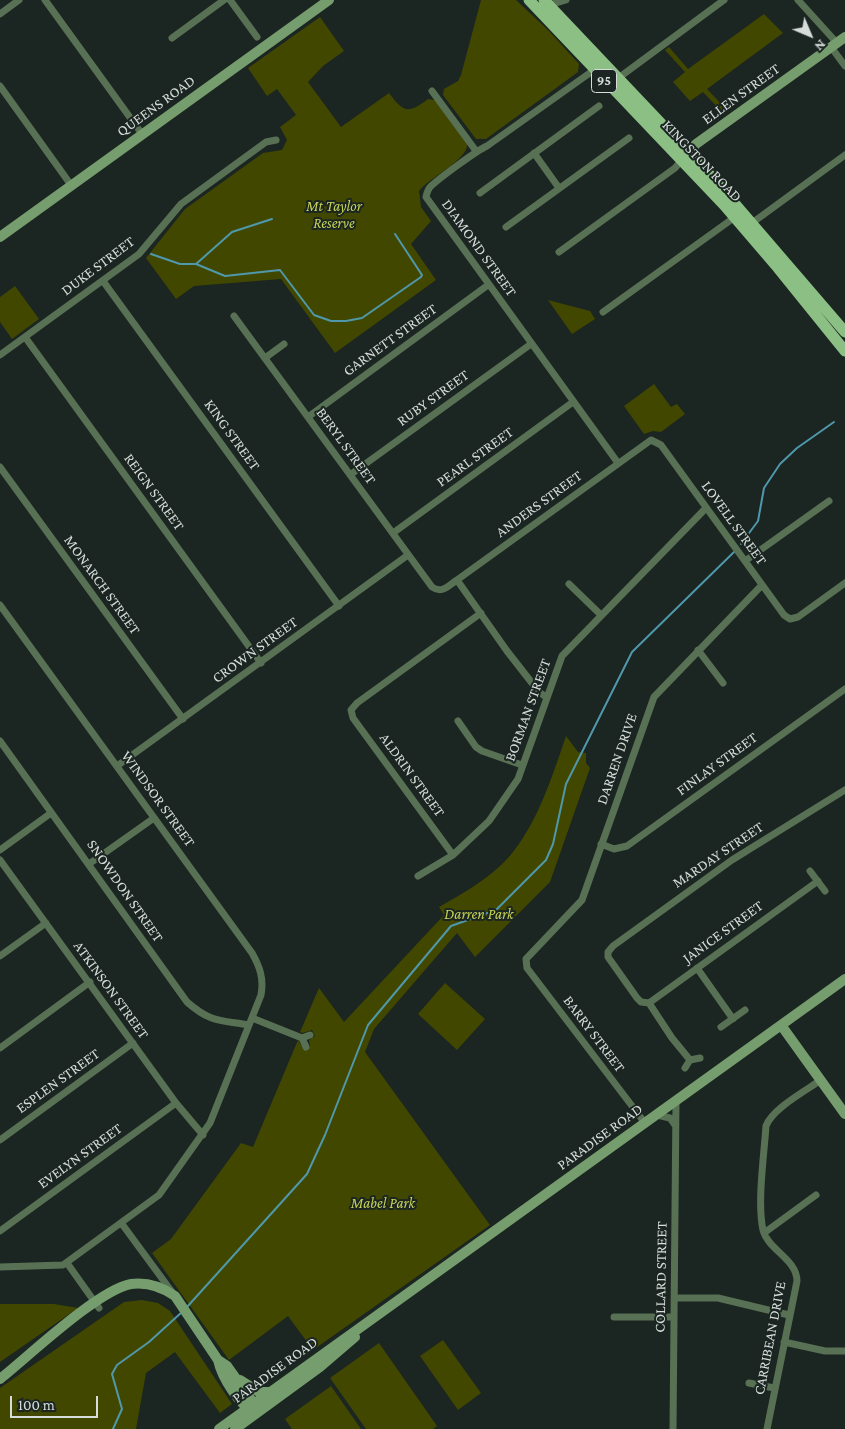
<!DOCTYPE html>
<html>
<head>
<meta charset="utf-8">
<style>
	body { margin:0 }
	#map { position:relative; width:845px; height:1429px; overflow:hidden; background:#1b2521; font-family:"Crimson Pro",serif }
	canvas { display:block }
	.north { position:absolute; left:785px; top:10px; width:50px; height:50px; -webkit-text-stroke:4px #1b2521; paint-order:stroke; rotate:135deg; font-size:14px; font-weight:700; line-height:20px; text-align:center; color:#d5dcd9 }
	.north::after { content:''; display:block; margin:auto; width:18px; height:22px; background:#d5dcd9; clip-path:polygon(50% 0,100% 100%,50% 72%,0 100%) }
	.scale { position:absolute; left:10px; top:1396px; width:88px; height:22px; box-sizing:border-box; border:2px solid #d5dcd9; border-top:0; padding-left:6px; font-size:15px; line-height:18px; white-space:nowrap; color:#d5dcd9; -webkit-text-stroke:4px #1b2521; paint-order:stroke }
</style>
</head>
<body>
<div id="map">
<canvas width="845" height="1429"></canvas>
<div class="north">N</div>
<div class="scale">100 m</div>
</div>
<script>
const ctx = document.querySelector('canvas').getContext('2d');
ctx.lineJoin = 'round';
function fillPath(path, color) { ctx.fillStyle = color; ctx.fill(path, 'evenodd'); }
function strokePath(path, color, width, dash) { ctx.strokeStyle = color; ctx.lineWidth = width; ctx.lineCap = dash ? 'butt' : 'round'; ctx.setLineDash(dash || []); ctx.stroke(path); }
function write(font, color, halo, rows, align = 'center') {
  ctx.font = font + ' "Crimson Pro",serif'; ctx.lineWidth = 4; ctx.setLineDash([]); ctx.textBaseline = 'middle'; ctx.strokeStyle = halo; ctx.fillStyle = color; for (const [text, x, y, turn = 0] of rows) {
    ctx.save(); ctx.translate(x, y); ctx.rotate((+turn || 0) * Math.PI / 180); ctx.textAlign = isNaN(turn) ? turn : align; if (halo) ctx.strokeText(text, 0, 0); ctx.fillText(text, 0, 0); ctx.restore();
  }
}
fillPath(new Path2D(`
	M481,0H516L549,31L579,64L578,72L486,139H476L443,95L444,89L458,81L461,75Z
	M764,14L783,33L707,89L728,111L724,114L703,92L690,101L673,82L685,72L665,50L669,47L688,69Z
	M320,17L344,51L323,66L308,82L341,127L389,93C404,113 408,114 428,99L435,100L467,144C469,159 429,178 419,191L421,207L431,221L411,244L436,280L335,353L281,279L194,286L176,299L146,258L185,209L263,153L282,150L287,140L280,127L296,115L277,89L267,96L248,68Z
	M15,286L39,319L12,339L0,322V297Z
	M548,300L590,311L595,319L572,334Z
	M654,384L671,407L677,404L685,414L661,432L653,431L644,434L624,406Z
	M566,736L578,752L586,753V763L590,768L550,882L475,957L457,933L374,1029L365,1052L490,1225L313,1350L288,1316L229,1360L152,1253L171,1239L241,1143L253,1147L298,1040L304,1050L310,1047L309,1040L315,1036L312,1030L303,1033L300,1032L319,988L344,1022L444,915L439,907C463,893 489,879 508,858C537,825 552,777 566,736Z
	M445,983L485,1019L457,1050L418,1014Z
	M142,1300L158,1303L170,1311L232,1404L220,1413L175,1352L146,1373L136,1429H0V1388L124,1302Z
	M0,1304H54L78,1308L0,1362Z
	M443,1340L481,1393L458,1410L420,1356Z
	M379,1343L437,1426L433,1429H366L330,1378Z
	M331,1386L361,1429H292L285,1419Z`), '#424700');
strokePath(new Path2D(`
	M151,254L180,264H196L225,276L280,270L314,315L331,321H346L362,318L421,277L422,275L395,234
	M196,264L232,232L272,219
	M741,544L758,521L764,488L780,464L797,448L834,422
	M187,1307L307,1174L325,1135L368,1025L451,926L496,910L546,860L553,844L566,784L632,652L734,552
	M113,1429L122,1409L112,1374L117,1365L149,1342L182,1312`), '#4f98ab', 2);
strokePath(new Path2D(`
	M45,0L142,134
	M230,0L257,37
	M798,0L837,43
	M549,5L566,0
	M0,14L19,0
	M172,38L224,0
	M831,47L845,66
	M594,70L487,146C476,151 441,177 431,186C428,189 427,192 426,197L618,463
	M617,79L724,0
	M0,86L71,185
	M432,91L476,151
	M534,153L559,188
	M480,193L599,106
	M752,223L845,155
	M506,227L629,138
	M559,252L675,168L681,161
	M103,281L339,606
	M603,312L735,217
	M234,316L432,587C442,594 448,586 457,580L651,440L661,445L784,615L790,619L798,617L845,583
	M25,337L261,663
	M0,355L139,254L181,204L266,142L276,140
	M265,358L284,344
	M308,417L488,285
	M0,467L183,719
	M350,475L531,344
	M393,533L573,402
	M745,561L829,501
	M457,580L507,651L539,692L546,697
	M569,584L601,615
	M0,605L252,953C260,967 264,979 261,995L210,1123L159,1195L63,1265L0,1267
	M698,650L723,683
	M458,721L476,747L482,751L522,765
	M0,741L187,1002C211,1023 220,1020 249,1025
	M117,766L408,555
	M601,844L614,849L627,846L845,689
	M0,850L51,813
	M453,855L353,718L351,710L357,703L481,613
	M0,860L176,1103L203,1135
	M89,864L154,818
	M810,871L825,891
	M418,876L453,855L489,821L518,779L562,656L706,508
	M818,881L649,1003L641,1002L637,998L608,957V952L613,946L732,860L845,790
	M0,956L46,923
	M697,968L733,1019
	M649,1003L672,1038L690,1060
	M252,1018L302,1038
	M721,1027L745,1010
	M306,1047L302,1038L310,1035
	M0,1048L90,982
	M685,1068L690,1060L700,1058
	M657,1115L670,1118L675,1125
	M645,1123L527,968L526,959L582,900L654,697L762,585
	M0,1140L133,1043
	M122,1224L172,1292
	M0,1231L176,1103
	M764,1233L816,1195
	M67,1263L99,1308
	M675,1298H718L789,1315
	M614,1317H674
	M784,1342L825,1351H845
	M749,1383L774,1388
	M673,1429L676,1101
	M767,1429L797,1281C797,1259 768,1250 763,1230C757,1202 764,1156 766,1126C772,1109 805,1091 821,1080`), '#587154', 7);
strokePath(new Path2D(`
	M684,158L696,144L845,37
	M0,237L329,0
	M781,1025L845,1114
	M218,1360L227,1366L254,1404L255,1410
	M0,1379C29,1356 98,1290 131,1284C147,1282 162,1287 175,1296L218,1360C222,1378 239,1405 255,1413
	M240,1380L259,1392H270
	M219,1429L845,979
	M235,1429L320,1367L355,1337`), '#759d6e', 10);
strokePath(new Path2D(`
	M529,0L724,205L778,268L845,351
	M544,0L711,176L845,332`), '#8bbf83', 11);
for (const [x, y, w] of [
	[604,81,25]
]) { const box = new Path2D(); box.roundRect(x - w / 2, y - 11.5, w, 23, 4); ctx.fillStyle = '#1b2521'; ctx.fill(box); strokePath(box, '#d5dcd9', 1); }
write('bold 14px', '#d5dcd9', null, [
	["95",604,81]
]);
write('15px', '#d5dcd9', '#1b2521', [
	["ELLEN STREET",741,94,-36],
	["QUEENS ROAD",156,106,-36],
	["KINGSTON ROAD",702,161,46],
	["DIAMOND STREET",479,248,54],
	["DUKE STREET",98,266,-37],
	["GARNETT STREET",390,340,-36],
	["RUBY STREET",433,398,-36],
	["KING STREET",232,435,54],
	["BERYL STREET",346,446,54],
	["PEARL STREET",475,457,-36],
	["REIGN STREET",154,492,54],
	["ANDERS STREET",539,504,-36],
	["LOVELL STREET",734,523,54],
	["MONARCH STREET",102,585,54],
	["CROWN STREET",255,650,-36],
	["BORMAN STREET",528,710,-70],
	["DARREN DRIVE",617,759,-71],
	["FINLAY STREET",717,764,-36],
	["ALDRIN STREET",412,775,54],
	["WINDSOR STREET",158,799,54],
	["MARDAY STREET",718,855,-34],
	["SNOWDON STREET",125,891,55],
	["JANICE STREET",723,932,-36],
	["ATKINSON STREET",111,990,54],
	["BARRY STREET",594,1034,53],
	["ESPLEN STREET",58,1081,-36],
	["PARADISE ROAD",600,1137,-36],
	["EVELYN STREET",80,1156,-36],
	["COLLARD STREET",661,1277,-89],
	["CARRIBEAN DRIVE",770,1338,-79],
	["PARADISE ROAD",275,1370,-36]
]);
write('italic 15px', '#c7d355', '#1b2521', [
	["Mt Taylor",334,206],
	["Reserve",334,223],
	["Darren Park",479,914],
	["Mabel Park",383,1203]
]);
</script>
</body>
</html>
